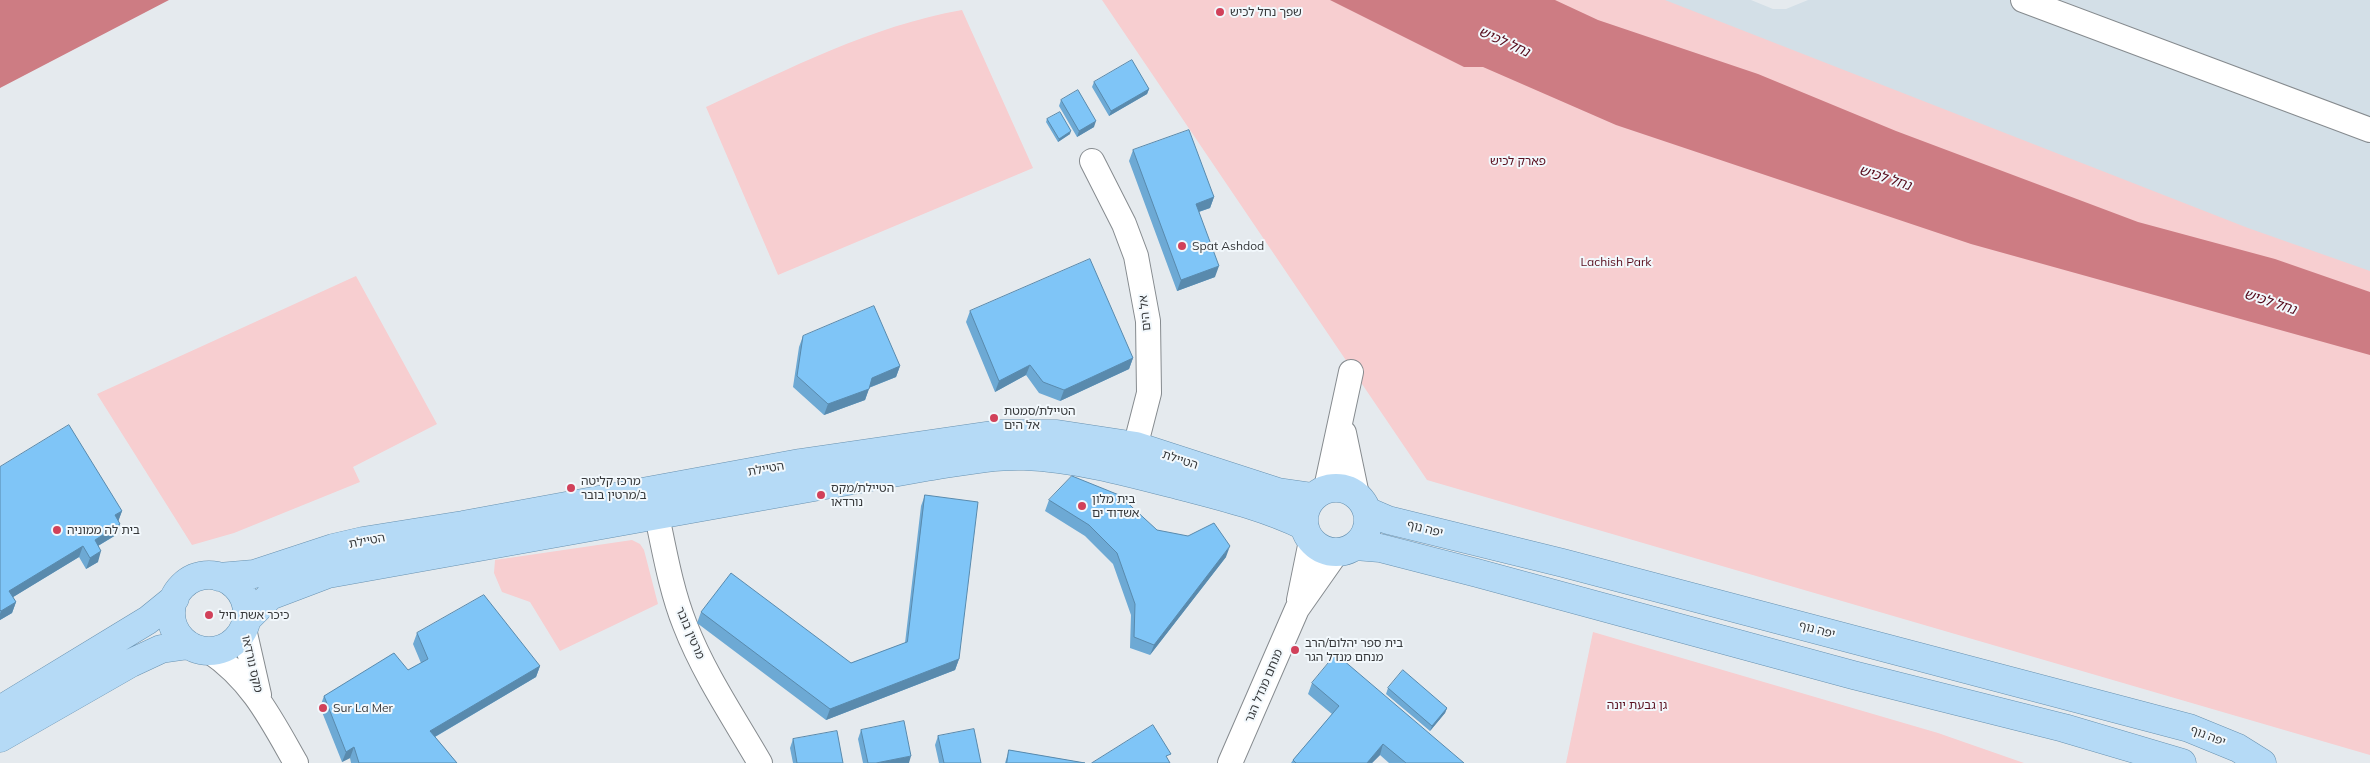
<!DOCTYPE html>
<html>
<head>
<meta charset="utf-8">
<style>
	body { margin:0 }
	canvas { display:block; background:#e5eaee }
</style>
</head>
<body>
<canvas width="2370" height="763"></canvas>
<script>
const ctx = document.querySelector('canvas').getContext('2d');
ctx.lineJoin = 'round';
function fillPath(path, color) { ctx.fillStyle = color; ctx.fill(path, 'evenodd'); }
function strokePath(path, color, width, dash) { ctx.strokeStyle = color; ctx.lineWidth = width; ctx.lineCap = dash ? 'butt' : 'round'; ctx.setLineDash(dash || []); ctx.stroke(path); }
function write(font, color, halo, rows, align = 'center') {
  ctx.font = font + ' Mulish,"Noto Sans Hebrew",sans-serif'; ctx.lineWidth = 4; ctx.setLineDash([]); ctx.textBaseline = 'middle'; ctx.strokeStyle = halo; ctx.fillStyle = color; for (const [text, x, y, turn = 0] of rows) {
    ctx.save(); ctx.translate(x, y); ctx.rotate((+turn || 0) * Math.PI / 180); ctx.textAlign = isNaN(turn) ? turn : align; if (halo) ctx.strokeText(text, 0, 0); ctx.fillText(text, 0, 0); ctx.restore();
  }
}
fillPath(new Path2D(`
	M1581,0H1751L1773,9H1786L1808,0H2370V283Z`), '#d3dfe7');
fillPath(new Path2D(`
	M1102,0H1665L2248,228L2370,271V755L1427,480Z
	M962,10L1033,168L778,275L706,107C789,69 871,26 962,10Z
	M356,276L437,424L353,467L360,482L234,533L192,545L97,394Z
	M632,540L640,544L644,550L658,604L560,651L530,602L502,592L494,573L495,560Z
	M1593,632L1938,733L2024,763H1566Z`), '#f7ced0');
fillPath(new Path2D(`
	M0,0H169L0,88Z
	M1330,0H1555L1598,20L1758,74L1896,131L2138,222L2275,259L2370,292V355L1971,244L1616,125L1483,67H1464Z`), '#cd7c83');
const minor = new Path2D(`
	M2023,0L2370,130
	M1092,161L1124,224L1136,256L1148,321L1149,393L1131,463
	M1344,433L1357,495
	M1326,488L1351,372
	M653,498C663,541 669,585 685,625C704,674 734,718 760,763
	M1299,600L1311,541
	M244,629L259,695
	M209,651C252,680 271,719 296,763
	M1230,763L1297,609L1337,552`);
const major = new Path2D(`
	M1304 520a32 32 0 1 1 64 0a32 32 0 1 1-64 0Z
	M1367,511L1388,520L1563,563L2189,728L2238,748L2262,763
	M1355,546L1380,548L1477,573L1853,675L2064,728L2182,763
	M171 613a38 38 0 1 1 76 0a38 38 0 1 1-76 0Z
	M219,577L254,574L333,548L363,541L463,525L800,463L999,434H1057L1136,446L1278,492L1313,497
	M247,619L270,596L328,574L926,467C959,462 992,455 1024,456C1077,458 1131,473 1181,486C1223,497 1265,507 1304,526
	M0,710L148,620L175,598
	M0,738L131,663L161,649L189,645`);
strokePath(minor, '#868b8f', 26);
strokePath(major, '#6992b0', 29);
strokePath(minor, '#fff', 24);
strokePath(major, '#b5daf6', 28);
fillPath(new Path2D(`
	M1094,82L1149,89L1147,94L1109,116L1092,87Z
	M1061,100L1094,127L1077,137L1059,106Z
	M1047,119L1070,134L1058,142L1046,122Z
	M1133,150L1214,197L1210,208L1199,212L1215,277L1177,291L1129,161Z
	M970,311L1133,358L1129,369L1060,401L1039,393L1026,375L995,392L966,322Z
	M803,336L900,366L896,377L869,388L865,400L824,415L793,387L799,347Z
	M0,467L122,511L118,521L120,524L116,535L98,546V562L86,569L79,557L13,597L16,602L12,613L0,620Z
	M925,495L959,659L955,670L826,720L697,623L701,612L851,663L905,643L921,506Z
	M1049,500L1157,530L1226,557L1150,655L1130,648L1131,615L1113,564L1085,536L1045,511Z
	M417,633L540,666L536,677L435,737L457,763H351L350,758L342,762L320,707L324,696L408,670L421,663L413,644Z
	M1312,683L1464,763H1389L1380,755L1372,763H1291L1293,760L1332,714L1308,694Z
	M1388,688L1447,708L1445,713L1430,731L1386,694Z
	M861,730L909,763H863L858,739Z
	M938,736L981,763H939L935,745Z
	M793,739L843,763H793L790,748Z
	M1009,750L1085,763H1005Z`), '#6da9d4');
fillPath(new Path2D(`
	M1149,89L1147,94L1109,116L1111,111Z
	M1096,121L1094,127L1077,137L1079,131Z
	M1071,131L1070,134L1058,142L1059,139Z
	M1214,197L1210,208L1192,214L1196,204Z
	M1219,266L1215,277L1177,291L1181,280Z
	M1133,358L1129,369L1060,401L1064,390Z
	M1030,365L1026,375L995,392L999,381Z
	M900,366L896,377L868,388L872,378Z
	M869,389L865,400L824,415L828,404Z
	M122,511L118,522L115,515Z
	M120,524L116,535L91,550L95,540Z
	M83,546L79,557L5,602L9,591Z
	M1230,546L1226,557L1150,655L1154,645Z
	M101,551L98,562L86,569L90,558Z
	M16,602L12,613L0,620V614L1,611Z
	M959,659L955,670L826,720L830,709Z
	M540,666L536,677L426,742L430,731Z
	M1447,708L1445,713L1430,731L1432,726Z
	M1383,744L1380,755L1372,763H1367Z
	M354,747L350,758L342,762L346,752Z
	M911,756L909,763H876Z`), '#598aad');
const building = new Path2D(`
	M1132,60L1149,89L1111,111L1094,82Z
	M1078,90L1096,121L1079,131L1061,100Z
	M1060,112L1071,131L1059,139L1047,119Z
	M1189,130L1214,197L1196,204L1219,266L1181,280L1133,150Z
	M1090,259L1133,358L1064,390L1043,382L1030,365L999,381L970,311Z
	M874,306L900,366L872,378L869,389L828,404L797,376L803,336Z
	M69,425L122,511L115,515L120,524L95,540L101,551L90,558L83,546L9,591L16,602L1,611L0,610V467Z
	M1072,476L1119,495L1157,530L1188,536L1214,523L1230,546L1154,645L1134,637L1135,604L1117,553L1089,525L1049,500Z
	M925,495L978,502L959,659L830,709L701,612L731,573L851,663L907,642Z
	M484,595L540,666L430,731L457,763H359L354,747L346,752L324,696L394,653L408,670L428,659L417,633Z
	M1336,654L1464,763H1406L1383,744L1367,763H1296L1293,760L1339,706L1312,683Z
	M1403,670L1447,708L1432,726L1388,688Z
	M904,721L911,756L876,763H868L861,730Z
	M1153,725L1171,754L1166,756L1170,763H1092Z
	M974,729L981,763H944L938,736Z
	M837,731L843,763H797L793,739Z
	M1009,750L1085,763H1007Z`);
fillPath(building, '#7fc5f7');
strokePath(building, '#598aad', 1);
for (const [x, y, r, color] of [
	[1220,12,5,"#d1415a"],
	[1182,246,5,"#d1415a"],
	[994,418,5,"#d1415a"],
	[571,488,5,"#d1415a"],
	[821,495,5,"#d1415a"],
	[1082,506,5,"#d1415a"],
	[57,530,5,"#d1415a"],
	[209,615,5,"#d1415a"],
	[1295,650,5,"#d1415a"],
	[323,708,5,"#d1415a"]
]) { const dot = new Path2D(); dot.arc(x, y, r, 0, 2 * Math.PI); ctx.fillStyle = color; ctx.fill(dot); strokePath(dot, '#f2f8fc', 2); }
write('12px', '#36383a', '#f2f8fc', [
	["שפך נחל לכיש",1230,12],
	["Spat Ashdod",1192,246],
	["הטיילת/סמטת",1004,411],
	["אל הים",1004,425],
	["מרכז קליטה",581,481],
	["ב/מרטין בובר",581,495],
	["הטיילת/מקס",831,488],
	["נורדאו",831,502],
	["בית מלון",1092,499],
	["אשדוד ים",1092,513],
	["בית לה ממוניה",67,530],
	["כיכר אשת חיל",219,615],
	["בית ספר יהלום/הרב",1305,643],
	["מנחם מנדל הגר",1305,657],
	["Sur La Mer",333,708]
], 'left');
write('12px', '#590f1e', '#f2f8fc', [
	["פארק לכיש",1518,161],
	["Lachish Park",1616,262],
	["גן גבעת יונה",1637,705]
]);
write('12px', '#36383a', '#f2f8fc', [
	["אל הים",1145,313,-96],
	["הטיילת",1180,460,18],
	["הטיילת",766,469,-10],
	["יפה נוף",1425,529,14],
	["הטיילת",367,541,-11],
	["יפה נוף",1817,630,15],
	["מרטין בובר",690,633,67],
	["מקס נורדאו",252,664,77],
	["מנחם מנדל הגר",1264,686,-67],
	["יפה נוף",2208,736,21]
]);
write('italic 14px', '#560b1c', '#f2f8fc', [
	["נחל לכיש",1504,42,24],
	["נחל לכיש",1885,178,18],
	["נחל לכיש",2270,302,18]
]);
</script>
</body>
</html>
